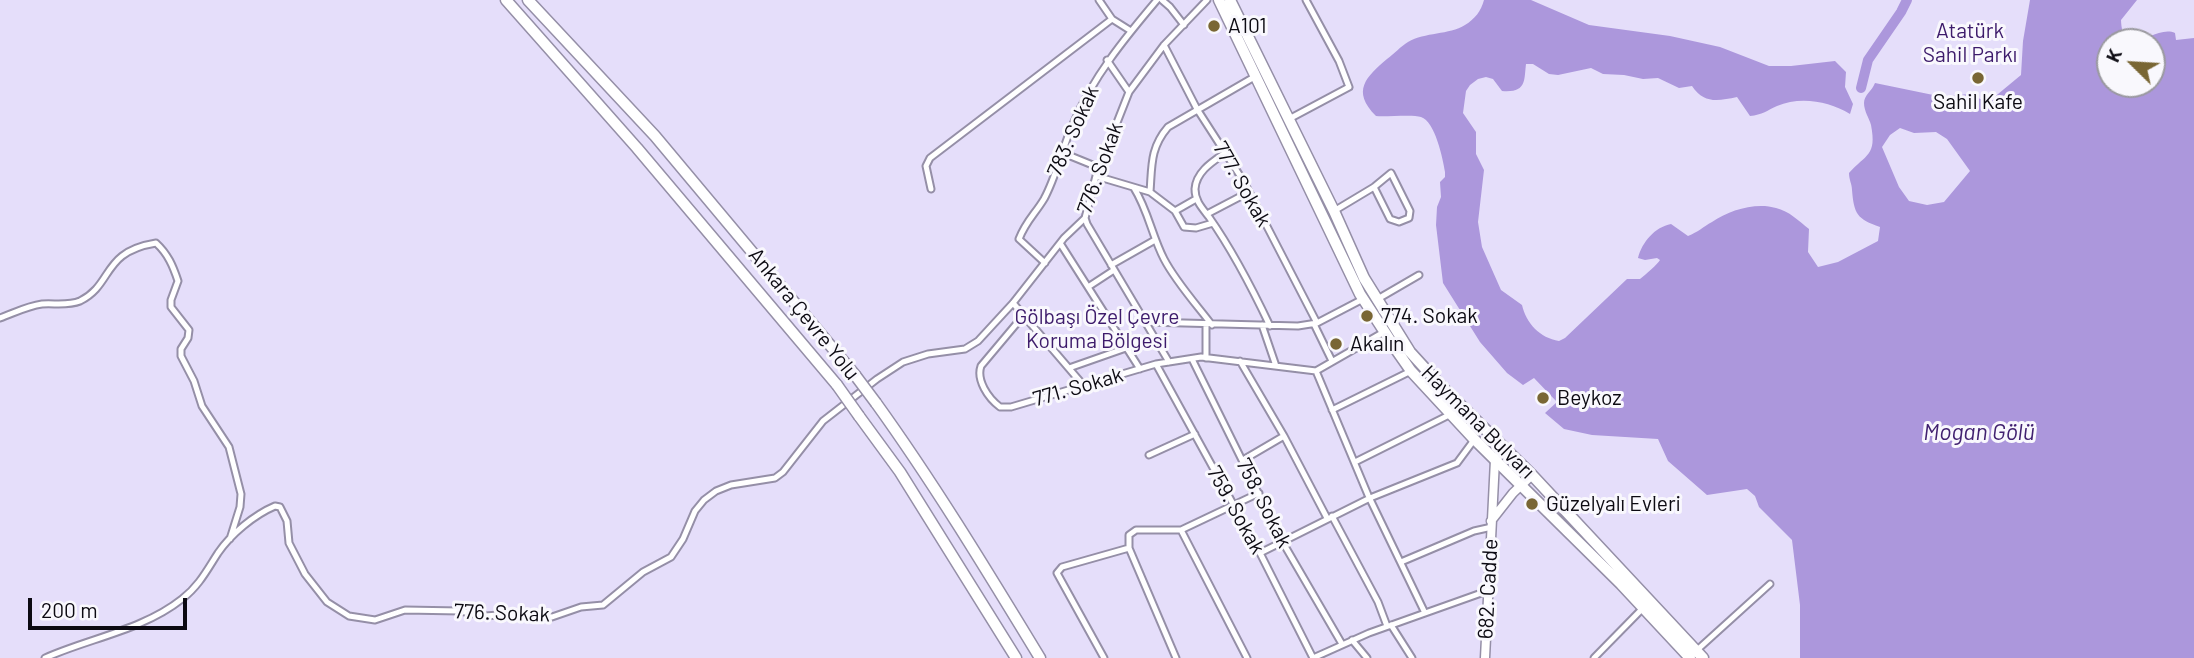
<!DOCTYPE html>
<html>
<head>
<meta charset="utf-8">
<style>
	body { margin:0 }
	#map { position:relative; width:2194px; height:658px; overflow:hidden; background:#f9f8fd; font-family:Barlow,sans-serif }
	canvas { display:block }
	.north { position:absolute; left:2096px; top:28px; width:70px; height:70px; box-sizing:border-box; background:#f9f8fd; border:2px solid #9a999f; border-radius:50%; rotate:294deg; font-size:19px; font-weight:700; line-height:28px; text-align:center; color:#0c0a12 }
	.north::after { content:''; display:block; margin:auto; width:24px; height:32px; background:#796634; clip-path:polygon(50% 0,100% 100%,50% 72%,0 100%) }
	.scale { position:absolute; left:28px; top:598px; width:159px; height:32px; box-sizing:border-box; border:4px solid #0c0a12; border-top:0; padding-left:9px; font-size:21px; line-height:24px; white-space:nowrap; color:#0c0a12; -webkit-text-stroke:5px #f9f8fd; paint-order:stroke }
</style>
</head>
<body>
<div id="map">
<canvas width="2194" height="658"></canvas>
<div class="north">K</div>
<div class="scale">200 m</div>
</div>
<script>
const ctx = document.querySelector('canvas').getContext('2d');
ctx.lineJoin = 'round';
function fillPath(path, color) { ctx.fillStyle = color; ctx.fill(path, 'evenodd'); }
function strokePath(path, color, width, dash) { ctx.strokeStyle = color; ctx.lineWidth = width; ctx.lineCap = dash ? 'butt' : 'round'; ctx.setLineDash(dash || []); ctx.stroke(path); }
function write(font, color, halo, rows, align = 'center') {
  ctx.font = font + ' Barlow,sans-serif'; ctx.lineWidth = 6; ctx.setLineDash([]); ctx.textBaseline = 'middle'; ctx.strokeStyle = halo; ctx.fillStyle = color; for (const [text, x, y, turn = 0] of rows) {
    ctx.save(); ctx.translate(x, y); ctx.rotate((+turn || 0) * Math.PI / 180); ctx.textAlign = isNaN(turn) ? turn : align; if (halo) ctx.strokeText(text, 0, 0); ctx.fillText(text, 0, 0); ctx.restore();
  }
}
fillPath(new Path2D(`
	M0,0H2194V658H0ZM2110,42H2152V84H2110Z`), '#e5defa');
fillPath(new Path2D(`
	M1484,0H1531L1589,25L1670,36L1720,47L1769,66H1791L1835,61L1846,72L1845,87L1853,104L1850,114C1829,101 1800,96 1777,106C1768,110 1762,115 1750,116L1737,97C1718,101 1704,104 1692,86L1679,88L1658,78L1643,79L1624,75L1603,74L1591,68L1558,75L1549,74L1533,64H1526C1524,80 1527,93 1502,91L1493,79L1486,77L1478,79L1470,85L1466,91L1463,113L1476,132V154L1484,170L1478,222L1482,247L1501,290L1522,305C1526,323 1540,338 1559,341L1565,338L1627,279H1640C1645,275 1658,264 1660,260L1657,258L1645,260L1638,258C1642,242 1655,227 1671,224L1688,236C1698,232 1703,227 1712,222C1729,210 1756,202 1776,208C1789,211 1799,221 1809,229L1808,252L1818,267L1838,262L1878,241L1880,227C1857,219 1854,214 1852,190C1852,184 1849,180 1849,173C1866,154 1877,156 1871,125C1869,118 1864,111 1864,103C1864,95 1872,91 1875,83L1943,97L1968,94L1983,100L1992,99L2021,75L2023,41L2030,0H2137L2121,20C2123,65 2155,23 2175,33L2176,40L2194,38V658H1800V605L1792,540L1759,507L1755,496L1747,489L1707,495L1668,461L1658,439L1592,435L1564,429L1545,413L1557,402L1534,378L1523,385L1507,373L1480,342L1443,283L1436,225L1437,207L1441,197L1440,182L1445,177V172C1443,159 1435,121 1421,117C1413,114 1387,117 1376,116C1351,91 1366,77 1387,59C1394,54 1401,46 1408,42C1425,32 1449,35 1465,25C1475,19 1481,11 1484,0ZM2110,42H2152V84H2110ZM1900,128L1914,133L1936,132L1947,139L1970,171L1944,202L1927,205L1909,201L1899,187L1882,147L1890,135Z`), '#ac97dc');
strokePath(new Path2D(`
	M1861,88L1868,60L1901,12L1907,0`), '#ac97dc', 10);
const street = new Path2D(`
	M1099,0L1112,19L1131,31
	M1162,0L1170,7L1184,25
	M1164,45L1197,109L1244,182L1317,323
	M1107,60L1129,92
	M1289,119L1349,87L1339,61L1306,0
	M1063,153L1100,168
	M1225,153C1212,162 1196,172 1195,189C1195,201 1202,208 1209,217C1233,251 1252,288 1270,326
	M1096,176L1150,192L1175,211L1196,199
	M1134,188C1148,210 1152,236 1164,259C1176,282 1196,304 1212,325
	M931,189L926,166L930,158L1112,19
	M1150,192C1152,166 1150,148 1168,127L1256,76
	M1175,211L1184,227L1196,228L1213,223
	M1334,211L1374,187L1391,173L1410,211L1409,218L1399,222L1390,219L1374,187
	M1207,214L1249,192
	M1085,218L1087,224L1169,362
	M1060,243L1140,369
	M1045,263L1019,239C1026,221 1035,214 1044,199C1057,175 1062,148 1073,124C1093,77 1124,39 1157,0
	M1111,265L1155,240
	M1088,287L1114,270
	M1376,300L1419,275
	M1013,303L1084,386
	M1023,316L981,366C976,380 988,398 1000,407H1011L1156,364L1201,357L1316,371L1384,332
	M0,318C14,313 27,306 42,304C54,303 68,306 80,301C114,284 101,252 156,243C168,254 173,266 178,281L171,300V307L189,330L188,338L181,349V356L194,381L202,406L229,447L241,494L240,507L230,539
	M1146,322L1298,326L1317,323L1363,299
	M1314,324L1332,361
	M1206,325V358
	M1262,325L1276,366
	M1192,359L1282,541L1342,644
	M1240,361L1284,436L1327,518
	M1156,364L1260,553L1313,658
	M1069,368L1126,348
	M1316,371L1368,495L1425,613
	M1332,410L1411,371
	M1149,455L1195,434
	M1243,460L1284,436
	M1355,462L1451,414
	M1332,516L1378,602L1387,626
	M1181,530L1247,658
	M1260,553L1370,498L1457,463L1474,440
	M1401,562L1474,531L1492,527
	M1391,625L1412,658
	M1352,640L1367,658
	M1696,651L1770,584
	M45,658C90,638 143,630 182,599C199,586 207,570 218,553C231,534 254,515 275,506L280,507L287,521L289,543L305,574L327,602L349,616L375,620L405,610L460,611L485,616L525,613L552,617L581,607L603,605L643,572L671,557L683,539L695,511L704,500L716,491L731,485L775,478L783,472L823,421L877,379L903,362L928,354L965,349L978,341L1013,303L1064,238L1085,218L1096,176L1129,92L1164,45L1207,0
	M1104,658L1057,573L1062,567L1129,548
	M1176,658L1129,548V535L1136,530H1181L1259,493
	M1313,658L1369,633L1487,591
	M1594,658L1643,608`);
const secondary = new Path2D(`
	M1491,521L1513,493L1532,475
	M1485,658L1495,460L1504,449`);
const highway = new Path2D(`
	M506,0L637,148L837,385
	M528,0L655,136L855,375
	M1219,0L1360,294L1397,351L1411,371L1474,439L1621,584L1690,658
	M1230,0L1334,211L1364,278L1410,352L1442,387L1532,475L1703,658
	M876,403C935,485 987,571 1040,658
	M859,416L900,472L1016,658`);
strokePath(street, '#958fa7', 9);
strokePath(secondary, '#958fa7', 11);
strokePath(highway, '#958fa7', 13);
strokePath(street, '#fff', 5);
strokePath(secondary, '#fff', 8);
strokePath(highway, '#fff', 10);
const highwayBridge = new Path2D(`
	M855,375L876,403
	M837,385L859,416`);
strokePath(highwayBridge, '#958fa7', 13, []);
strokePath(highwayBridge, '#fff', 10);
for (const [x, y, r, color] of [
	[1214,26,7,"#796634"],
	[1978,78,7,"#796634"],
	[1367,316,7,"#796634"],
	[1336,344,7,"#796634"],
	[1543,398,7,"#796634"],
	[1532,504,7,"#796634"]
]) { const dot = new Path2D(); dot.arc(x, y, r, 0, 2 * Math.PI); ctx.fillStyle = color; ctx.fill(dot); strokePath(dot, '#f9f8fd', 2.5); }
write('21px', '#0c0a12', '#f9f8fd', [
	["A101",1228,26],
	["Sahil Kafe",1978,102,"center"],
	["774. Sokak",1381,316],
	["Akalın",1350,344],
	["Beykoz",1557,398],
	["Güzelyalı Evleri",1546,504]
], 'left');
write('21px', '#3d1b6b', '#f9f8fd', [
	["Atatürk",1970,31],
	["Sahil Parkı",1970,55],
	["Gölbaşı Özel Çevre",1097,317],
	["Koruma Bölgesi",1097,341]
]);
write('21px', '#0c0a12', '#f9f8fd', [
	["783. Sokak",1073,131,-66],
	["776. Sokak",1100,168,-70],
	["777. Sokak",1242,184,60],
	["Ankara Çevre Yolu",804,314,51],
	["771. Sokak",1078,387,-16],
	["Haymana Bulvarı",1478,422,45],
	["758. Sokak",1264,503,63],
	["759. Sokak",1236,510,61],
	["682. Cadde",1488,589,-87],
	["776. Sokak",502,613,2]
]);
write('italic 23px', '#412170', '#f9f8fd', [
	["Mogan Gölü",1979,432]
]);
</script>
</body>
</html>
